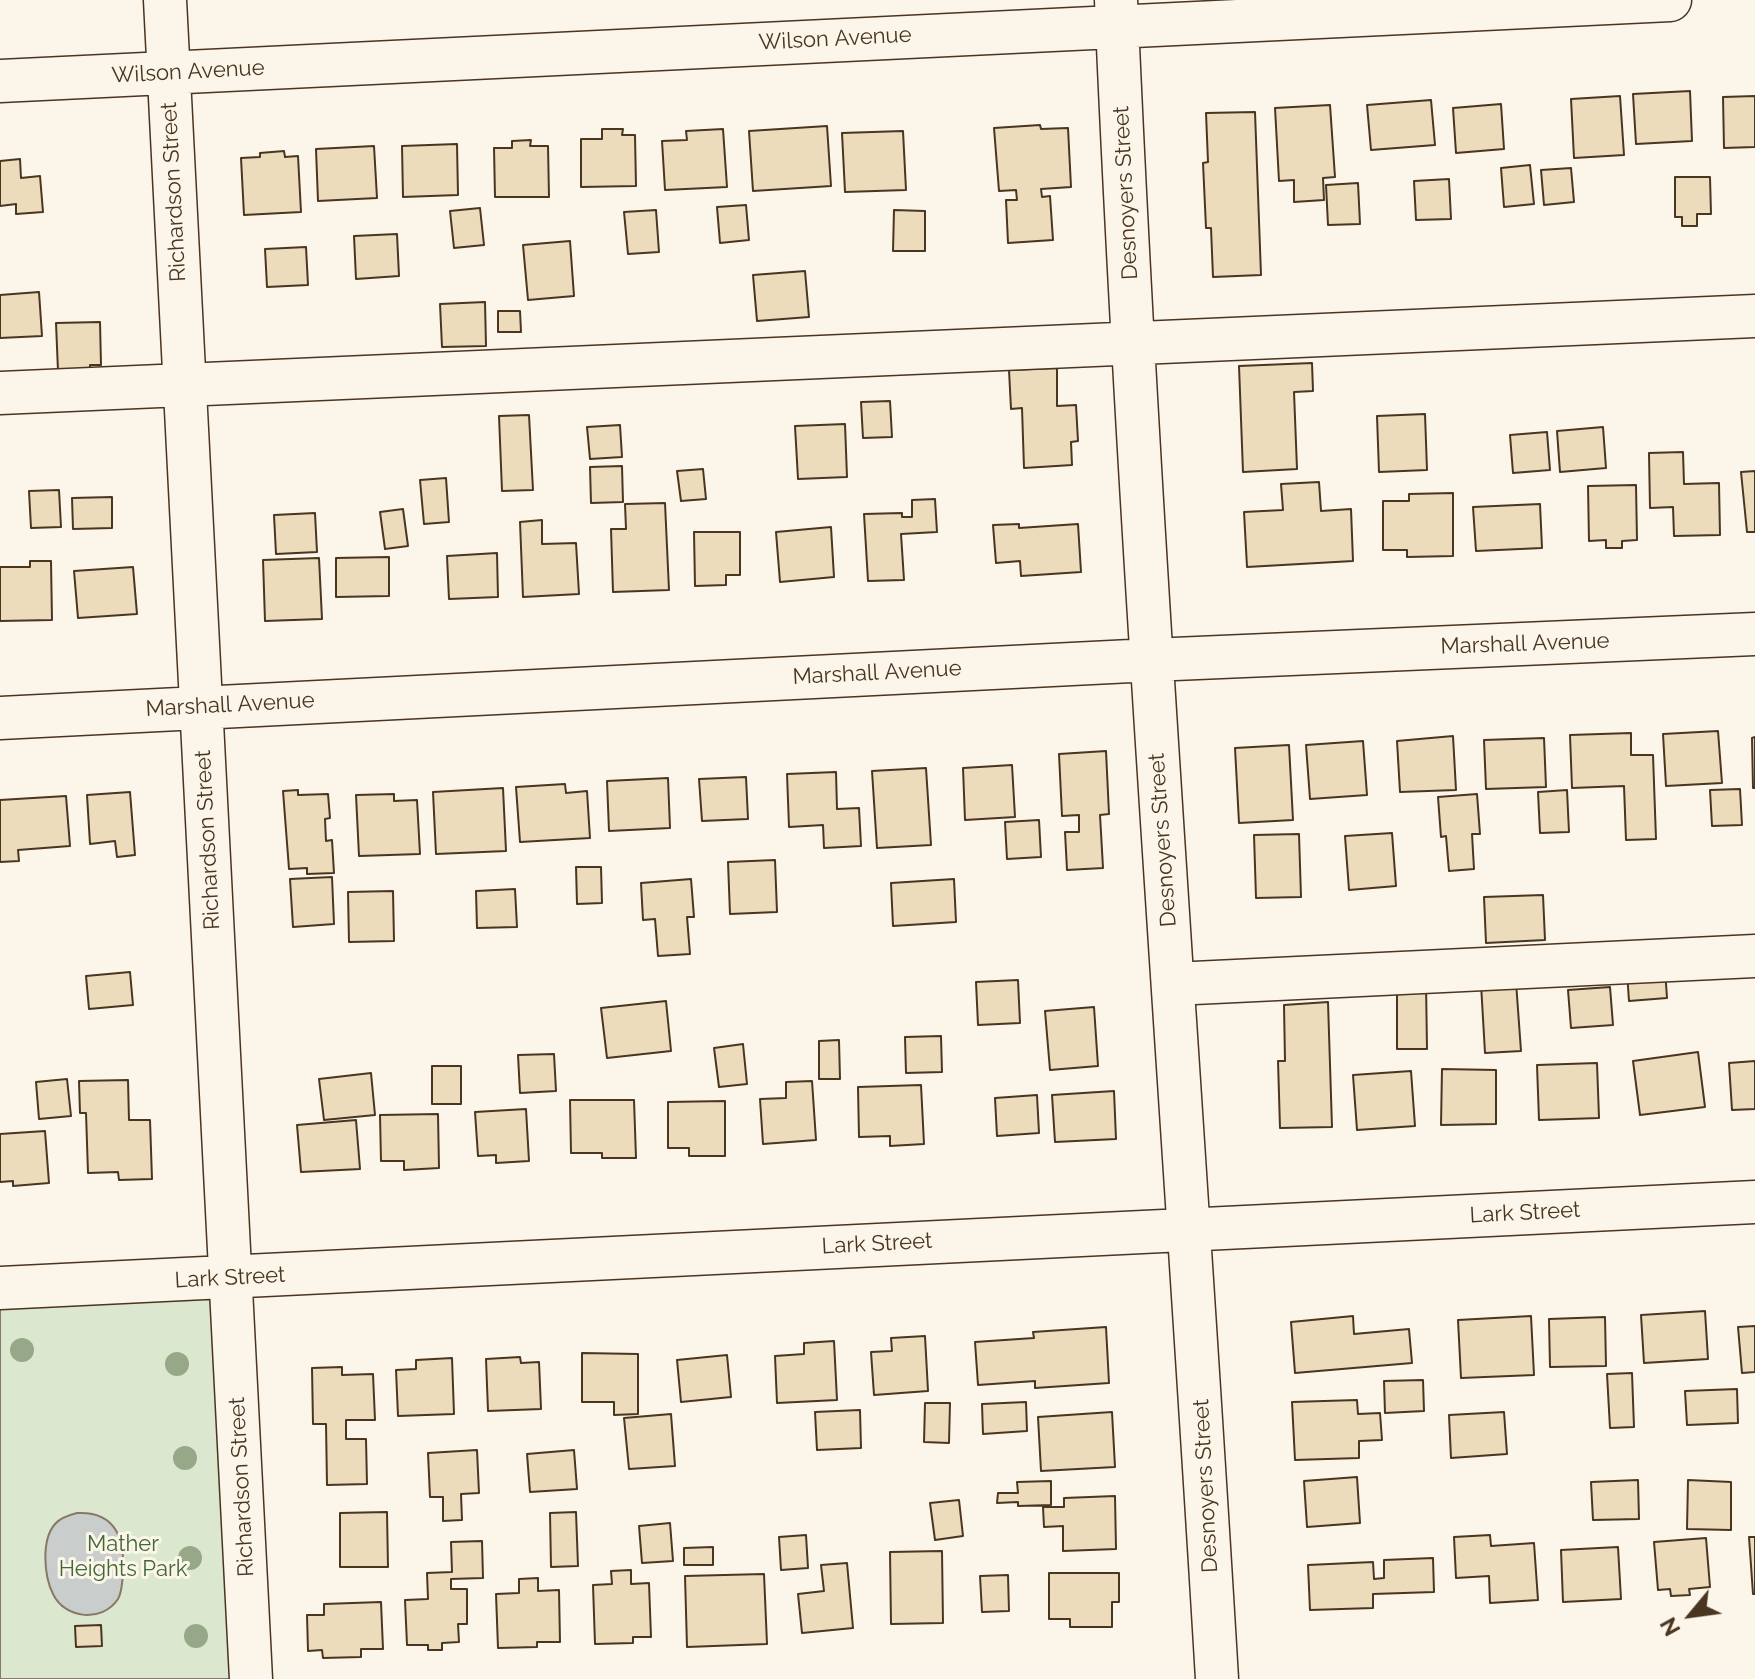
<!DOCTYPE html>
<html>
<head>
<meta charset="utf-8">
<style>
	body { margin:0 }
	#map { position:relative; width:1755px; height:1679px; overflow:hidden; background:#fbf6e9; font-family:Raleway,sans-serif }
	canvas { display:block }
	.north { position:absolute; left:1651px; top:1575px; width:80px; height:80px; -webkit-text-stroke:6px #fbf6e9; paint-order:stroke; rotate:241deg; font-size:22px; font-weight:700; line-height:32px; text-align:center; color:#4a3520 }
	.north::after { content:''; display:block; margin:auto; width:28px; height:36px; background:#4a3520; clip-path:polygon(50% 0,100% 100%,50% 72%,0 100%) }
</style>
</head>
<body>
<div id="map">
<canvas width="1755" height="1679"></canvas>
<div class="north">N</div>
</div>
<script>
const ctx = document.querySelector('canvas').getContext('2d');
ctx.lineJoin = 'round';
function fillPath(path, color) { ctx.fillStyle = color; ctx.fill(path, 'evenodd'); }
function strokePath(path, color, width, dash) { ctx.strokeStyle = color; ctx.lineWidth = width; ctx.lineCap = dash ? 'butt' : 'round'; ctx.setLineDash(dash || []); ctx.stroke(path); }
function write(font, color, halo, rows, align = 'center') {
  ctx.font = font + ' Raleway,sans-serif'; ctx.lineWidth = 6; ctx.setLineDash([]); ctx.textBaseline = 'middle'; ctx.strokeStyle = halo; ctx.fillStyle = color; for (const [text, x, y, turn = 0] of rows) {
    ctx.save(); ctx.translate(x, y); ctx.rotate((+turn || 0) * Math.PI / 180); ctx.textAlign = isNaN(turn) ? turn : align; if (halo) ctx.strokeText(text, 0, 0); ctx.fillText(text, 0, 0); ctx.restore();
  }
}
const green = new Path2D(`
	M231,1278L251,1679H0V1288Z`);
fillPath(green, '#dce7d0');
strokePath(green, '#887966', 2);
const water = new Path2D(`
	M77,1513C117,1511 125,1540 123,1575C122,1582 122,1592 118,1599C102,1623 65,1619 53,1594C44,1576 41,1540 55,1524C60,1518 69,1515 77,1513Z`);
fillPath(water, '#c9cecd');
strokePath(water, '#887966', 2);
const building = new Path2D(`
	M1690,91L1692,141L1636,144L1633,94Z
	M1620,96L1624,155L1574,158L1571,99Z
	M1755,96V147L1724,148L1723,97Z
	M1431,100L1435,145L1371,150L1367,105Z
	M1501,104L1504,149L1456,153L1453,108Z
	M1330,105L1335,177L1323,178L1324,200L1294,202V180L1279,181L1275,108Z
	M1255,112L1261,275L1213,277L1211,228H1206L1203,163L1208,162L1206,113Z
	M1040,125L1041,129L1068,128L1071,187L1041,189L1042,197L1050,196L1053,240L1008,243L1006,200H1017L1016,190L999,191L994,128Z
	M827,126L831,186L753,191L749,131Z
	M602,129H623L622,135H635L636,186L581,187V139H602Z
	M723,129L727,187L665,190L662,141L687,140L686,131Z
	M903,131L906,190L845,192L842,133Z
	M531,140L530,146H548L549,197H495L494,148H512V141Z
	M457,144L458,195L403,197L402,146Z
	M374,146L377,198L318,201L316,149Z
	M284,151L285,157L298,156L301,212L244,215L241,158L260,157V153Z
	M20,159L21,178L40,176L43,212L16,214V204L0,206V161Z
	M1530,165L1534,204L1504,207L1501,168Z
	M1571,168L1574,202L1544,205L1541,170Z
	M1675,177H1710L1711,214H1697V226H1682V217H1675Z
	M1449,179L1451,219L1416,220L1414,181Z
	M1358,183L1360,224L1328,225L1326,185Z
	M746,205L749,240L720,243L717,207Z
	M480,208L484,245L454,248L450,211Z
	M656,210L659,252L628,254L624,212Z
	M894,210L925,211V251H893Z
	M397,234L399,276L356,279L354,236Z
	M570,241L574,296L528,300L523,245Z
	M306,247L308,285L267,287L265,249Z
	M805,271L809,317L757,321L753,275Z
	M39,292L42,336L0,338V295Z
	M485,302L486,346L442,347L440,304Z
	M498,311H520L521,332H498Z
	M100,322L101,365H90V371H58L56,323Z
	M1312,363L1313,391L1294,392L1297,469L1243,472L1239,366Z
	M1057,368V406L1076,405L1078,441L1071,442L1072,465L1024,468L1022,408L1011,409L1009,370Z
	M890,401L892,437L863,438L861,402Z
	M1425,414L1427,470L1379,472L1377,416Z
	M529,415L533,490L502,491L499,416Z
	M845,424L847,477L798,479L795,426Z
	M620,425L622,457L590,459L587,427Z
	M1603,427L1606,468L1560,472L1557,431Z
	M1547,432L1550,470L1513,473L1510,435Z
	M1683,452L1684,484L1719,483L1720,535L1674,536L1673,507L1650,508L1649,453Z
	M622,466L623,502L591,503L590,467Z
	M703,469L706,499L681,501L677,471Z
	M1755,471V532H1747L1741,472Z
	M446,478L449,522L424,524L420,480Z
	M1319,482L1321,511L1351,509L1353,561L1247,567L1244,512L1283,510L1281,484Z
	M1636,485L1637,540L1622,541V548H1606V540L1589,541L1588,486Z
	M59,490L61,527L31,528L29,491Z
	M1453,493V556L1407,557V550H1383V501H1409V494Z
	M112,497V528L73,529L72,498Z
	M935,499L937,532L901,534L904,580L868,581L864,514L902,513V517H912V500Z
	M665,503L669,590L613,592L611,529H626L625,504Z
	M1540,504L1542,548L1476,551L1473,507Z
	M403,509L408,546L385,549L380,512Z
	M315,513L317,552L276,554L274,515Z
	M542,520V544L576,543L579,594L523,597L520,522Z
	M1019,524V528L1078,524L1081,572L1021,576L1020,561L996,563L993,525Z
	M831,527L834,577L780,582L776,532Z
	M694,532H740V575H726V585L695,586Z
	M497,553L498,597L449,599L447,556Z
	M389,557V596L336,597V558Z
	M319,558L322,619L265,621L263,560Z
	M30,561H51L52,620L0,621V567H30Z
	M133,567L137,614L78,618L74,571Z
	M1718,731L1722,783L1666,786L1663,734Z
	M1631,733V755H1653L1656,839L1626,840L1624,786L1572,788L1570,735Z
	M1453,736L1456,790L1400,792L1397,741Z
	M1755,737V788H1753L1752,738Z
	M1544,738L1546,787L1486,789L1484,740Z
	M1363,741L1367,795L1310,799L1306,745Z
	M1289,745L1293,820L1239,823L1235,748Z
	M1106,751L1109,814L1100,815L1103,868L1067,870L1065,832H1079V815L1062,816L1059,754Z
	M1012,765L1015,817L965,820L963,768Z
	M926,768L931,845L877,848L872,771Z
	M836,772L837,809L859,808L861,846L824,848L823,825L789,827L787,774Z
	M746,777L748,819L702,821L699,779Z
	M668,778L670,828L609,831L607,781Z
	M565,784L566,793L587,791L590,838L520,842L516,787Z
	M503,788L506,851L436,854L433,792Z
	M1740,789L1742,825L1712,826L1710,790Z
	M298,790V795L328,794L330,818L325,819L326,841L332,840L334,873L307,874V868L289,869L283,791Z
	M1567,790L1569,832L1540,833L1538,792Z
	M130,792L135,855L117,857L115,841L90,844L87,795Z
	M394,794V801L417,800L420,854L359,856L356,795Z
	M1477,794L1480,834H1472L1474,869L1449,871L1446,836L1441,837L1438,797Z
	M66,796L70,846L18,850L19,861L0,862V800Z
	M1039,820L1041,857L1007,859L1005,822Z
	M1392,833L1396,886L1349,890L1345,836Z
	M1299,834L1301,897L1256,898L1254,835Z
	M775,860L777,912L730,914L728,862Z
	M576,867H601L602,903L577,904Z
	M332,877L334,924L293,927L290,879Z
	M691,879L694,917H687L690,954L658,956L655,919L643,920L641,883Z
	M954,879L956,922L893,926L891,883Z
	M515,889L517,927L477,928L476,891Z
	M393,891L394,941L349,942L348,892Z
	M1543,895L1545,940L1486,943L1484,897Z
	M1665,969L1667,998L1629,1001L1627,972Z
	M130,972L133,1005L89,1009L86,976Z
	M1018,980L1020,1023L978,1025L976,982Z
	M1397,982H1426L1427,1049H1397Z
	M1516,982L1521,1051L1485,1053L1481,984Z
	M1610,987L1613,1025L1571,1028L1568,990Z
	M666,1001L671,1051L607,1058L601,1008Z
	M1328,1002L1332,1127L1280,1128L1278,1061H1285L1284,1005Z
	M1094,1007L1098,1066L1050,1070L1045,1011Z
	M941,1036L942,1072L906,1073L905,1037Z
	M839,1040L840,1079H819V1041Z
	M743,1044L747,1084L719,1087L714,1048Z
	M1698,1052L1705,1107L1640,1115L1633,1061Z
	M554,1054L556,1091L520,1093L518,1055Z
	M1755,1061V1109L1732,1110L1729,1063Z
	M1597,1063L1599,1118L1539,1120L1537,1065Z
	M432,1066H461V1104H432Z
	M1442,1069L1496,1070V1124L1441,1125Z
	M1411,1071L1415,1126L1357,1130L1353,1075Z
	M371,1073L375,1115L324,1120L319,1079Z
	M67,1079L71,1116L39,1119L36,1082Z
	M128,1080L129,1120H150L152,1179L119,1180L118,1172L88,1173L86,1113H80L79,1081Z
	M812,1081L816,1140L763,1144L760,1099L786,1098V1082Z
	M921,1085L924,1144L890,1146V1136L859,1137L858,1087Z
	M1114,1091L1116,1139L1055,1142L1052,1095Z
	M1037,1095L1039,1133L997,1136L995,1098Z
	M570,1100H634L636,1158H602V1153H571Z
	M725,1101V1156H689V1148H668V1102Z
	M526,1109L529,1161L496,1163V1155L478,1156L475,1112Z
	M438,1114L439,1168L404,1170V1161H381L380,1115Z
	M356,1120L360,1169L301,1172L297,1125Z
	M45,1131L49,1183L13,1186V1181L0,1182V1134Z
	M1705,1311L1708,1359L1644,1363L1641,1315Z
	M1353,1316L1354,1334L1409,1329L1412,1363L1295,1373L1291,1322Z
	M1531,1316L1534,1375L1461,1378L1458,1320Z
	M1605,1317L1606,1366L1550,1367L1549,1319Z
	M1755,1326V1372L1742,1373L1738,1327Z
	M1106,1327L1109,1383L1035,1388V1381L978,1385L975,1342L1034,1338L1033,1332Z
	M925,1336L928,1391L874,1395L871,1352L892,1351L891,1338Z
	M834,1341L837,1400L777,1403L775,1356L804,1354V1343Z
	M582,1353L638,1354V1414L614,1415V1402H582Z
	M727,1355L731,1397L681,1402L677,1360Z
	M520,1357L521,1363L539,1362L541,1409L488,1411L486,1359Z
	M452,1358L454,1414L398,1416L396,1370L416,1369V1360Z
	M342,1367V1375L373,1374L375,1420H346V1439H366L367,1484L327,1485L326,1424H313L312,1368Z
	M1632,1373L1634,1427L1610,1428L1607,1374Z
	M1423,1380L1424,1411L1385,1413L1384,1381Z
	M1737,1389L1738,1423L1687,1425L1685,1391Z
	M1357,1400L1358,1414L1380,1413L1382,1440L1359,1441V1458L1295,1460L1292,1402Z
	M1026,1402L1027,1431L983,1434L982,1404Z
	M925,1403H950L949,1443L924,1442Z
	M860,1410L861,1448L817,1450L815,1412Z
	M1112,1412L1115,1467L1041,1471L1038,1417Z
	M1504,1412L1507,1454L1451,1458L1449,1415Z
	M671,1414L675,1466L629,1469L624,1418Z
	M477,1450L479,1493L461,1494L462,1520L443,1521V1497H430L428,1453Z
	M574,1450L577,1489L530,1492L527,1454Z
	M1357,1477L1360,1523L1307,1527L1304,1481Z
	M1638,1480L1639,1519L1593,1520L1591,1482Z
	M1688,1480L1731,1482V1530L1687,1529Z
	M1051,1481V1505L1018,1506V1502L997,1503L998,1493H1018L1017,1482Z
	M1115,1496L1116,1549L1063,1551V1526L1044,1527L1043,1507H1064V1498Z
	M959,1500L963,1536L935,1540L930,1503Z
	M387,1512L388,1567H340V1513Z
	M576,1512L578,1566L551,1567L550,1513Z
	M670,1523L673,1561L642,1563L639,1526Z
	M806,1535L808,1568L781,1570L779,1537Z
	M1490,1535L1491,1546L1534,1543L1538,1600L1490,1603L1489,1576L1456,1578L1454,1537Z
	M1749,1537H1755V1594H1753Z
	M1706,1538L1710,1587L1689,1589L1690,1595L1671,1596L1670,1589L1658,1590L1654,1542Z
	M482,1541L483,1578L451,1579V1589H467V1624H458L459,1642L442,1643V1650H428V1645H407L405,1600L428,1599L427,1573L452,1572L451,1542Z
	M713,1547V1565H684V1548Z
	M1618,1547L1621,1599L1563,1602L1561,1550Z
	M942,1551L943,1623L891,1624L890,1552Z
	M1433,1558L1434,1592L1373,1594V1608L1310,1610L1308,1565L1373,1562L1374,1579L1384,1578V1560Z
	M847,1563L853,1628L802,1633L798,1594L824,1591L821,1565Z
	M631,1570V1584L649,1583L651,1637H633V1643L595,1644L593,1585L612,1584L611,1571Z
	M1049,1573H1119V1602H1112V1627H1070V1619H1049Z
	M764,1574L767,1644L687,1647L685,1576Z
	M1008,1575L1009,1611L982,1612L980,1576Z
	M538,1578V1591L559,1590L560,1642H537V1647L498,1648L496,1594L519,1593V1579Z
	M381,1602L383,1649H361V1657L323,1658L322,1650L308,1651L307,1615H324V1604Z
	M101,1625L102,1646L76,1647L75,1626Z`);
fillPath(building, '#ecdcbc');
strokePath(building, '#4a3520', 2);
const minor = new Path2D(`
	M165,0L251,1679
	M1116,0C1140,560 1184,1119 1217,1679
	M0,81L1670,0
	M0,393L1755,316
	M0,718L1151,660L1755,634
	M1173,984L1755,956
	M0,1288L1755,1202`);
strokePath(minor, '#4a3520', 45);
strokePath(minor, '#fbf6e9', 42);
ctx.fillStyle = '#96a887';
for (const [x, y] of [
	[22,1350],
	[177,1364],
	[185,1458],
	[190,1558],
	[196,1636]
]) { ctx.beginPath(); ctx.arc(x, y, 12, 0, 2 * Math.PI); ctx.fill(); }
write('22px', '#4a3520', '#fbf6e9', [
	["Wilson Avenue",835,39,-3],
	["Wilson Avenue",188,72,-3],
	["Richardson Street",174,192,-93],
	["Desnoyers Street",1126,193,-93],
	["Marshall Avenue",1525,644,-2],
	["Marshall Avenue",877,673,-3],
	["Marshall Avenue",230,705,-3],
	["Richardson Street",208,840,-93],
	["Desnoyers Street",1163,840,-94],
	["Lark Street",1525,1213,-3],
	["Lark Street",877,1244,-3],
	["Lark Street",230,1278,-3],
	["Desnoyers Street",1206,1486,-93],
	["Richardson Street",242,1487,-93]
]);
write('22px', '#436837', '#fbf6e9', [
	["Mather",123,1544],
	["Heights Park",123,1569]
]);
</script>
</body>
</html>
